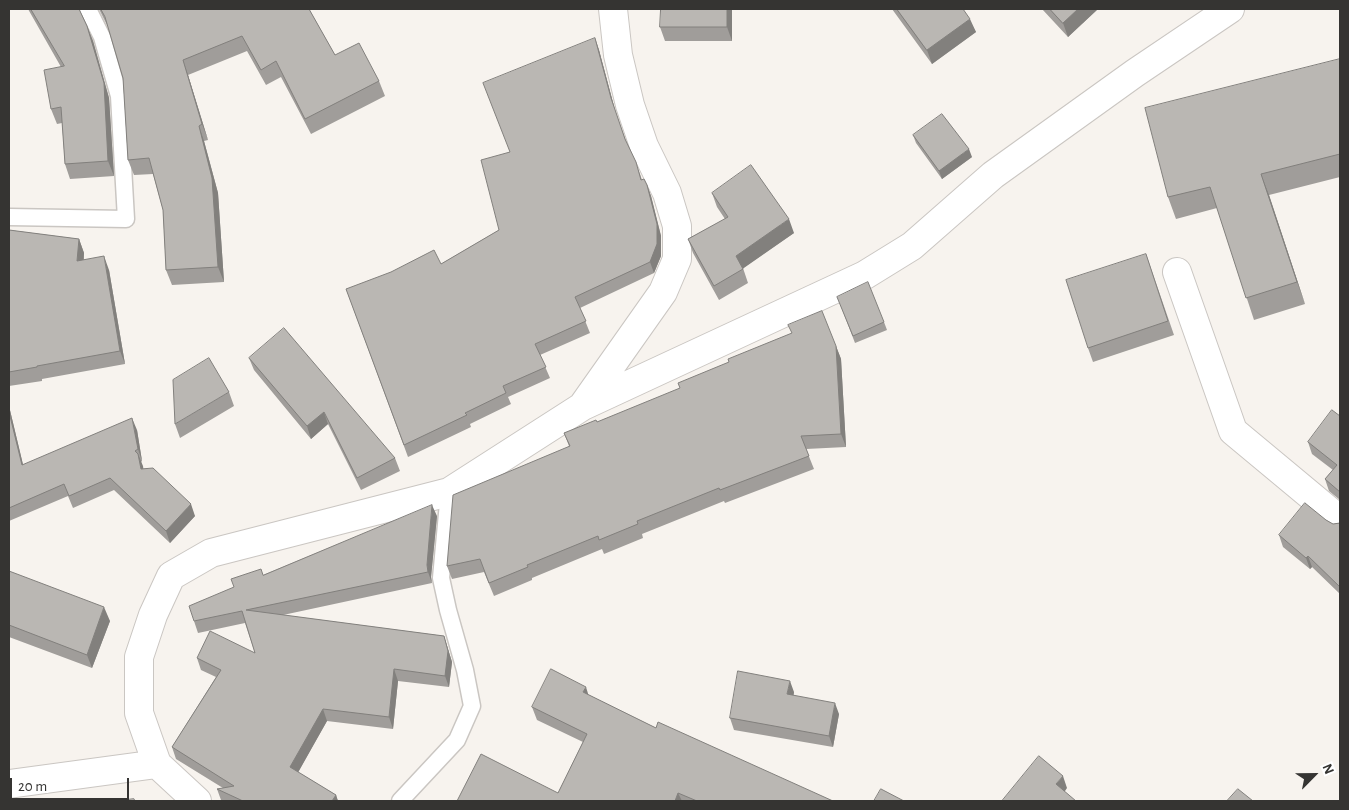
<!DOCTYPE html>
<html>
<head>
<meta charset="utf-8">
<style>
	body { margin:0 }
	#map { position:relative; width:1349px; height:810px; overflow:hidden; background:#f7f3ee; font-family:"Alegreya Sans",sans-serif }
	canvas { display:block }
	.frame { position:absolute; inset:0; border:10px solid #353432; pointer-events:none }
	.north { position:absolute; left:1289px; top:750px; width:50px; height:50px; -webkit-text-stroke:4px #fff; paint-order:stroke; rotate:67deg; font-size:14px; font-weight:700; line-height:20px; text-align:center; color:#353432 }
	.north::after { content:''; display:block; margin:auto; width:18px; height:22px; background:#353432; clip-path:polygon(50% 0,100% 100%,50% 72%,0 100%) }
	.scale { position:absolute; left:10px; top:778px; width:119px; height:22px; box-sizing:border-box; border:2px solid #353432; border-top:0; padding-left:6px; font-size:15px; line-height:18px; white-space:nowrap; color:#353432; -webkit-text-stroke:4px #fff; paint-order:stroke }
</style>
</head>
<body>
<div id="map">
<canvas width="1349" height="810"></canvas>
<div class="frame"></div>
<div class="north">N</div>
<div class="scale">20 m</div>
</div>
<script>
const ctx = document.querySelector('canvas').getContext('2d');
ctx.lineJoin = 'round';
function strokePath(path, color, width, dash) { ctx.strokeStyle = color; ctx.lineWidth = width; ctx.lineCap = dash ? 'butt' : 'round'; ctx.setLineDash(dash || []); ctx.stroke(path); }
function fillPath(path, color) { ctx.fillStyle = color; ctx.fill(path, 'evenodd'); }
const lane = new Path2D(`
	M9,217L126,219L119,96L102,37L88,9
	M400,801L457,740L472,706L465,670L448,610L441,578L449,492`);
const street = new Path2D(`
	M1177,272L1233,431L1340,520
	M584,404L663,292L677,259V226L667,193L644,146L630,105L618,55L613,9
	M9,784L157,764
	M197,801L157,764L139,713V657L153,615L171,576L211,553L449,492L583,406L865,275L912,246L993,175L1135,73L1230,9`);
strokePath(lane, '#cac6c2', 19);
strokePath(street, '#cac6c2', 30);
strokePath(lane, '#fff', 16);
strokePath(street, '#fff', 28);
fillPath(new Path2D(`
	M28,9H79L87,26L93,41L109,98L114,176L70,179L65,164L62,123L57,124L51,109L61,67Z
	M99,9H309L335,55L379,81L385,96L311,134L281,77L266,85L247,51L188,75L208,140L204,141L218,193L224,282L172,285L166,270L163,210L153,174L134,175L128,160L123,78L108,27Z
	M732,9V41H665L660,27Z
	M892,9H963L976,32L932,64Z
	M1042,9H1098L1068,37Z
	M595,38L599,50L615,110L626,141L640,174L642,180L647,185L651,196L661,236V256L654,273L580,308L590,333L540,355L550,378L508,397L511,404L470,424L471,427L408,457L346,289L441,264L499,230L510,152Z
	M1340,59V177L1269,195L1305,304L1254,320L1217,208L1176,219L1168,197Z
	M913,135L972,157L942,179L916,143Z
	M712,193L794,233L743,268L748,283L719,300L693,253L688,239L725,219L717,207Z
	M9,230L79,239L84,253V260L109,270L125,364L42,379V381L9,386Z
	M1146,254L1174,335L1093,362L1088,348Z
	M840,304L884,322L887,330L855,343Z
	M836,346L841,359L846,447L806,449L814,469L725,503L724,501L642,534L643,538L604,554L602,549L532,578V580L494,596L484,572L452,579L447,566L569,446L564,433L597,422Z
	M249,358L395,458L400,471L361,490L328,424L311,439L254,370Z
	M229,392L234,406L180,438L175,424Z
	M9,406L23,465L137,430L142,461L141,462L143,469L195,516L170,543L114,490L73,508L68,496L9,521Z
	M1340,416V500L1329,491L1325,479L1333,470L1312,454L1308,442Z
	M437,516L431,577L432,583L283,615L444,636L452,662L449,687L398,681L393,729L327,721L298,772L336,795L338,801H223L221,800L217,789L223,788L176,759L172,747L216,677L201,670L197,658L255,653L245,623L198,633L194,621Z
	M1326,520L1333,524L1340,523V594L1312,567L1310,569L1283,547L1279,535Z
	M9,571L110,621L92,668L9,637Z
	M794,692L793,696L839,714L833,747L734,730L730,718Z
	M589,695L656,728L833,801H457L558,793L583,742L537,720L532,707Z`), '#a09d9a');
fillPath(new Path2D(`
	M727,9H732V41L727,27Z
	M1078,9H1098L1068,37L1063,23Z
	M970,19L976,32L932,64L927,50Z
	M87,26L93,41L109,98L114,176L108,161Z
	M595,38L599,50L615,110L611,98Z
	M183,60L188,75L208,140L202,124Z
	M199,126L204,141L218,193L224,282L218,267Z
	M969,149L972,157L942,179L939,171Z
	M1261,174L1269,195L1305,304L1297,282Z
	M647,185L651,196L661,236V256L654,273L650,262Z
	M789,219L794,233L741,270L736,256Z
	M79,239L84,253L82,275L77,261Z
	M104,256L109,270L125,364L120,351Z
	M836,346L841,359L846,447L841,434Z
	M9,406L26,477L22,465L9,412Z
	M324,412L328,424L311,439L307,426Z
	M132,418L137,430L142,461L138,449Z
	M138,454L143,466L145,481L141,469Z
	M191,504L195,516L170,543L166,531Z
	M432,505L437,516L431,577L432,583L428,572L427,565Z
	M1308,556L1312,567L1310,569L1306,558Z
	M104,607L110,621L92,668L87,655Z
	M444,636L452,662L449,687L445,676Z
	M394,669L398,681L393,729L389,717Z
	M790,681L794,692L792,706L787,694Z
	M586,687L590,700L583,692Z
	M835,703L839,714L833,747L829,736Z
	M323,709L327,721L295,778L290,767Z
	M1063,776L1067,788L1061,797L1056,784Z
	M678,793L682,801H675Z
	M336,795L338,801H332Z`), '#82807d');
const building = new Path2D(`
	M31,9H79L87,26L104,83L108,161L65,164L61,107L51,109L44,70L64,66Z
	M101,9H309L335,55L359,43L379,81L305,119L276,61L261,70L242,36L183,60L202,124L199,126L212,178L218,267L166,270L163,210L149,158L128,160L123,78L105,17Z
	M661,9H727V27H660Z
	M897,9H963L970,19L927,50Z
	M1050,9H1078L1063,23Z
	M595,38L611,98L625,139L636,162L641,180L644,179L647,185L657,224V244L650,262L575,297L586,321L535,344L546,367L503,386L506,393L465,413L467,415L404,445L346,289L391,272L434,250L441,264L499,230L481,160L510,152L483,83Z
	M1340,59V154L1261,174L1297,282L1246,298L1210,187L1168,197L1145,108Z
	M942,114L969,149L939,171L913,135Z
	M751,165L789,219L736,256L743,269L714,286L688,239L728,217L712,193Z
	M9,230L79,239L77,261L104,256L120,351L37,366V367L9,372Z
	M1146,254L1168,321L1088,348L1066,280Z
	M868,282L884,322L853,336L837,297Z
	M822,311L836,346L841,434L801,436L809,456L720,490L719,488L637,521L638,524L599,540L598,536L527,565L528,567L489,583L480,559L447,566L453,495L570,446L564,433L596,420L597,422L680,388L678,383L729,362L728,359L792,333L788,325Z
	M284,328L395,458L357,478L324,412L307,426L249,358Z
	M209,358L229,392L175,424L173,380Z
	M1332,410L1340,416V492L1325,479L1337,465L1308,442Z
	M9,412L22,465L132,418L138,449L135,451L138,454L141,469L153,468L191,504L166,531L110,478L69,496L64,484L9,508Z
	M1305,503L1326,520L1333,524L1340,523V587L1308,556L1306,558L1279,535Z
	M432,505L427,565L428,572L246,610L444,636L448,651L445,676L394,669L389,717L323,709L290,767L336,795L332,801H243L217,789L234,786L172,747L221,670L197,658L210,631L255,653L242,611L194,621L189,606L234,587L231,579L261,569L263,575Z
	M9,571L104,607L87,655L9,625Z
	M551,669L586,687L583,692L656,728L658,722L833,801H697L678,793L675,801H457L481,754L558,793L587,734L532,707Z
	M738,671L790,681L787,694L835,703L829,736L730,718Z
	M1039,756L1063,776L1056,784L1076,801H1002Z
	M881,789L904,801H874Z
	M1238,789L1253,801H1227Z
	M134,799L135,801H116Z`);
fillPath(building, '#bab7b3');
strokePath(building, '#82807d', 1);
</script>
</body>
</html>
